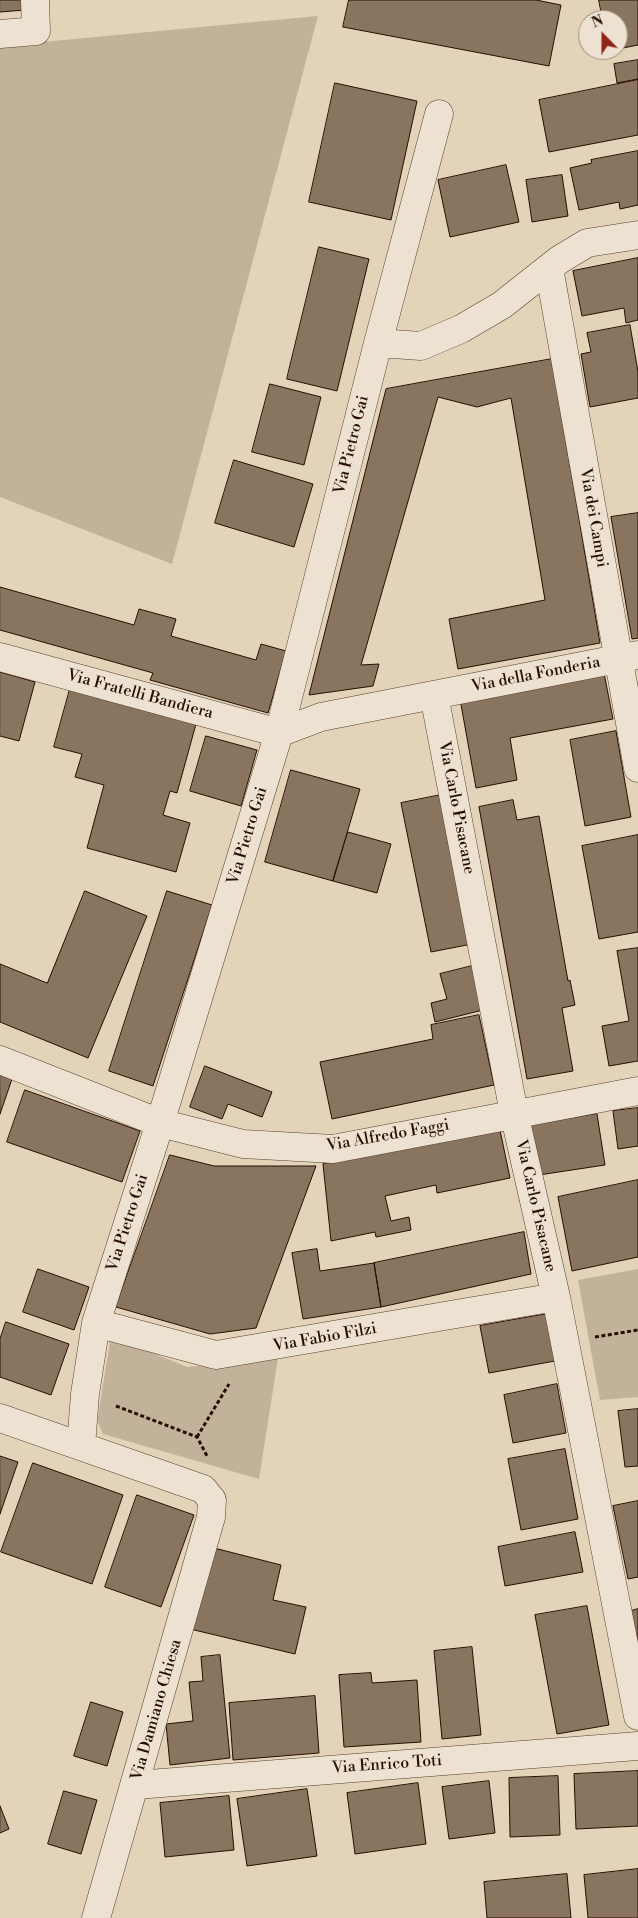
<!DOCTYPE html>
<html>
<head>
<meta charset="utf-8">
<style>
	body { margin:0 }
	#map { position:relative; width:638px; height:1918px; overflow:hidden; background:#e3d3b9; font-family:"Libre Bodoni",serif }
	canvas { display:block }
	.north { position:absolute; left:578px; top:10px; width:50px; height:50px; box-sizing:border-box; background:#ede2d2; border:1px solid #9e8d7e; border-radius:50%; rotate:338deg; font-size:14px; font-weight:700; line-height:20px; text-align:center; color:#270e00 }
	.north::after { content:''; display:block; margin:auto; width:18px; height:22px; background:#8f2418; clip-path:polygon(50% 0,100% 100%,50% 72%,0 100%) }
</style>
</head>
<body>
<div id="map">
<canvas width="638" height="1918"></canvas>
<div class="north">N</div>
</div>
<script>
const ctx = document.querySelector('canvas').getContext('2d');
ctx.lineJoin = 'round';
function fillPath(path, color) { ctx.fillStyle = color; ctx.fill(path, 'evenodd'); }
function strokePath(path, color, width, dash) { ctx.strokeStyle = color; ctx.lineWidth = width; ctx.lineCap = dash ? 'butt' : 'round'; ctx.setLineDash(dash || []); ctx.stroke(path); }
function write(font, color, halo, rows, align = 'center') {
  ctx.font = font + ' "Libre Bodoni",serif'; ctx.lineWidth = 4.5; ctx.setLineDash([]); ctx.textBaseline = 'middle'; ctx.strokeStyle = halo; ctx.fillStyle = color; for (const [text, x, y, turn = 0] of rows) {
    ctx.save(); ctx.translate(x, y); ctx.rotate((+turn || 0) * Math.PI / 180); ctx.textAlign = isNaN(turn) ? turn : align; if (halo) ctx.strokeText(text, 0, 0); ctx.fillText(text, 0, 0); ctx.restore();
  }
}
fillPath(new Path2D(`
	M318,16L172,564L0,497V46Z
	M638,1269V1397L600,1400L578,1280Z
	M111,1336L187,1367L278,1358L259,1479L103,1434L98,1423V1416Z`), '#c3b29a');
const building = new Path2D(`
	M0,0H24L25,10L0,12Z
	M349,0H536L561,5L549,66L343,27Z
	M599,0H638V45L618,49V20H603Z
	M638,60V79L617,83L614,64Z
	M638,80V135L549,152L539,100Z
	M335,83L417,101L391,220L309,202Z
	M638,151V205L620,209L619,202L579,210L570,168L592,163L591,160Z
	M506,165L519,222L450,237L438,180Z
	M562,175L568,216L532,222L526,180Z
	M319,247L369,259L337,391L287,379Z
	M638,258V320L626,323L624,308L582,316L573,271Z
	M630,325L638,372V398L590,407L581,354L591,352L587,333Z
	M552,359L600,643L458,669L449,619L545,600L511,398L477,407L438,397L361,665L379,664L373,686L309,695L386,389Z
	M270,384L321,397L304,465L252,452Z
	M234,460L313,484L294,547L215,523Z
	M638,513V638L632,639L611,517Z
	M0,587L134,625L139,609L176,619L171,636L256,660L261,644L286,651L268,713L150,680L153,673L0,630Z
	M0,672L35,682L19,741L0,736Z
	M604,673L613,719L510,738L517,780L476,788L460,699Z
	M70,689L196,724L177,793L170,791L163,815L190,823L176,872L87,848L104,785L75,777L82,754L54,747Z
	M616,731L631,817L585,826L570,740Z
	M206,736L257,750L241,806L190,791Z
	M291,770L360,789L333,881L265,862Z
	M446,794L477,943L431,952L401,803Z
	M513,800L517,820L539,816L568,981L570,980L575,1005L562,1008L573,1071L527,1079L479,807Z
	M348,832L391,844L377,893L333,881Z
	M638,835V932L599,939L582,846Z
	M85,891L147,916L88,1058L0,1022V964L47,983Z
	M167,891L212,905L153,1086L109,1071Z
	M638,948V1061L609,1066L602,1026L629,1021L617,951Z
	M472,966L483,1010L435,1022L431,1003L447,999L440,974Z
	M479,1015L494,1085L332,1119L320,1062L433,1039L431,1025Z
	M205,1066L272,1092L262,1117L228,1104L222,1119L190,1107Z
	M0,1075L12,1079L0,1114Z
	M25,1090L140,1131L122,1182L7,1142Z
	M638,1108V1146L618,1149L613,1111Z
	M597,1114L605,1165L532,1176L525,1126Z
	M500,1130L510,1178L437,1193L436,1185L385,1196L391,1221L409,1217L411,1230L376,1237L375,1232L331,1241L323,1164Z
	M170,1155L214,1166H316L256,1328L210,1334L116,1307Z
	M638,1180V1257L572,1271L558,1197Z
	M524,1232L531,1274L381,1307L374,1263Z
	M317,1249L320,1271L374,1263L381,1307L303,1319L292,1253Z
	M38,1269L89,1287L74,1330L23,1312Z
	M547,1314L555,1361L489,1373L480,1326Z
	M6,1322L69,1344L51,1395L0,1377V1339Z
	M557,1384L566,1433L513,1443L504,1395Z
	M638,1409V1466L625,1467L618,1411Z
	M565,1449L578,1519L521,1530L508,1459Z
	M0,1456L18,1462L0,1514Z
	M33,1463L123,1495L92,1584L1,1552Z
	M137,1495L194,1515L161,1607L105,1587Z
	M638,1501V1577L628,1579L613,1506Z
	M575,1532L583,1572L505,1586L498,1547Z
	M210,1547L281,1565L273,1600L306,1607L295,1654L190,1629Z
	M587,1606L609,1725L557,1734L535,1615Z
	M638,1609V1646L631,1611Z
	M472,1647L481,1735L442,1739L434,1651Z
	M220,1655L230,1758L170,1765L166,1724L193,1721L189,1682L203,1681L201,1657Z
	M371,1673L372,1683L417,1680L421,1742L344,1747L339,1675Z
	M315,1696L319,1753L233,1760L229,1703Z
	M91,1702L123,1712L107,1766L74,1756Z
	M638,1771V1826L576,1829L574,1774Z
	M558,1776L560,1835L510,1837L509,1778Z
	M489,1781L495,1833L449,1839L442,1787Z
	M418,1783L426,1844L355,1854L347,1793Z
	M307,1789L317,1856L247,1866L237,1799Z
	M64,1791L97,1800L81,1854L48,1844Z
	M229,1796L234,1850L165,1857L160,1803Z
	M0,1806L9,1829L0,1833Z
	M638,1869V1918H588L584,1875Z
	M567,1874L571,1918H487L484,1882Z`);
fillPath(building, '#897460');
strokePath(building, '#270e00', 1);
const minor = new Path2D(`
	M0,34L36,31L35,0
	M549,268L638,768
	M378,343L421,346L461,329L502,305L559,260L587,243L638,235
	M0,657L279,733
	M434,695L514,1113L556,1297L638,1716
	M279,733L321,717L638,655
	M0,1060L160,1123L243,1144L333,1149L638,1091
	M96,1323L216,1355L556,1297
	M0,1418L203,1489L212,1500L211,1517L96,1918
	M81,1446L85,1394L96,1323L160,1123L279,733L378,343L439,114
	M136,1785L638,1746`);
strokePath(minor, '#563f2e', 29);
strokePath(new Path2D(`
	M595,1337L638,1330
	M116,1406L197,1437L207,1456
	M197,1437L229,1384`), '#270e00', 3, [4, 2.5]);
strokePath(minor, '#ede2d2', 28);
write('16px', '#270e00', '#ede2d2', [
	["Via Pietro Gai",352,445,-76],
	["Via dei Campi",593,518,80],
	["Via della Fonderia",536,675,-11],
	["Via Fratelli Bandiera",140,695,15],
	["Via Carlo Pisacane",456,808,79],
	["Via Pietro Gai",248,836,-73],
	["Via Alfredo Faggi",388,1136,-10],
	["Via Carlo Pisacane",535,1206,77],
	["Via Pietro Gai",128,1223,-72],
	["Via Fabio Filzi",325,1338,-10],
	["Via Damiano Chiesa",157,1710,-74],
	["Via Enrico Toti",387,1765,-4]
]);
</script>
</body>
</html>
